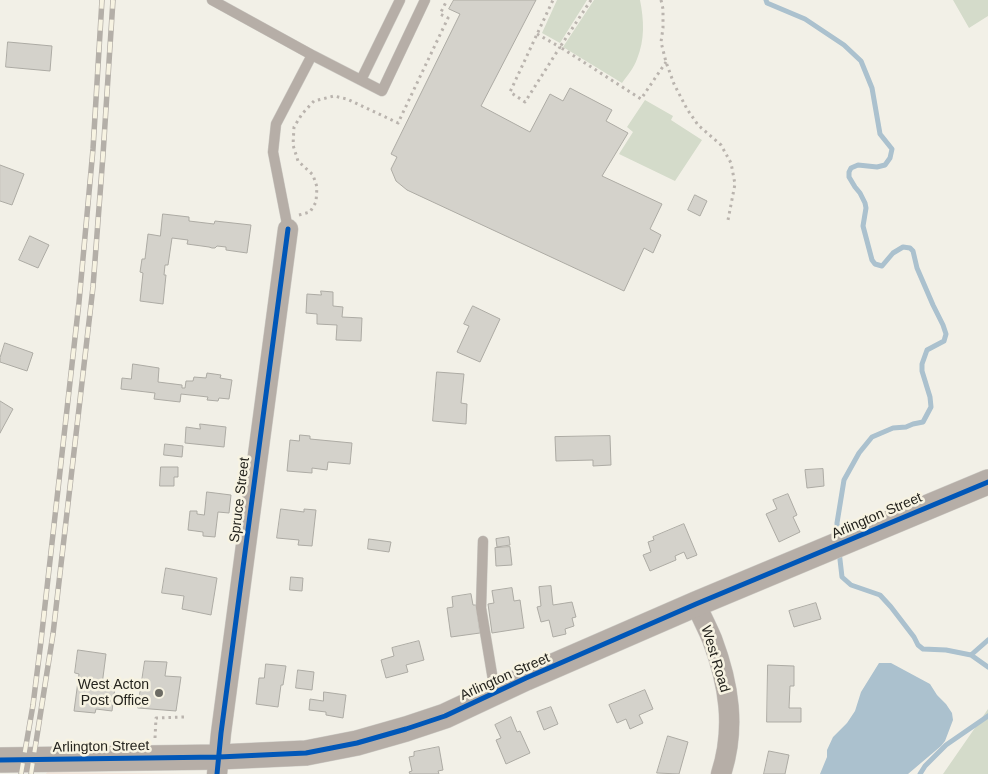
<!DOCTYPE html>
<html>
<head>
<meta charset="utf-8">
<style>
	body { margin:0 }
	canvas { display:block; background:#f2f0e7 }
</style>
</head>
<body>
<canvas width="988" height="774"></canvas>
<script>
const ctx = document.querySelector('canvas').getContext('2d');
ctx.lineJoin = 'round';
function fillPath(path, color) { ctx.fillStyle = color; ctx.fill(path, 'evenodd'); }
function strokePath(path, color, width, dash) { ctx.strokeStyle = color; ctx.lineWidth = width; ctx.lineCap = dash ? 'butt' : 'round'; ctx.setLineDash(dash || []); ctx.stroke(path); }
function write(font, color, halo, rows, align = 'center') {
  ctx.font = font + ' Helvetica,sans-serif'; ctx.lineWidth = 5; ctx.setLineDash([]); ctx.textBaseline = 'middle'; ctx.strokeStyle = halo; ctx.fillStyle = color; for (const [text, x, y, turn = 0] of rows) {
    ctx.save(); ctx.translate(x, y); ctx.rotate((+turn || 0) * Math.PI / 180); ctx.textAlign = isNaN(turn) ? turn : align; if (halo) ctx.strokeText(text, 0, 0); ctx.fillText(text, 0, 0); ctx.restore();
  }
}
fillPath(new Path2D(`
	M47,772L195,774H196H46Z`), '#f2e5da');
fillPath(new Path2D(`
	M557,0H587L560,43L542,33Z
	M594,0H640C644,20 645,40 637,59C634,68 627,76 622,83L563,47Z
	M953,0H988V16L969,28Z
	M645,100L673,116L671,120L702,140L675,181L619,154L633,132L627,127Z
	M988,709V774H943Z`), '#d4dbca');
fillPath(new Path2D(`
	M879,663H891L930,684L937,695L946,704L952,713L953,720L945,741L941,746L908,774H820L827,757V750L833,737L847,723L855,711L861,692Z`), '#abc1ce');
strokePath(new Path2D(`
	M766,0L767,3L805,19L844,45L861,61L872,88L880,134L892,149L890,158L885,165L877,167L858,165L851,168L849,172V177L855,187L860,193L865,203L866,208L863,226L872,260L875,264L882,266L893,253L903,247L910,248L913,251L917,268L933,305L943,325L946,334L944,341L927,350L922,364V371L930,397L931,407L923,422L913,424L906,427L893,428L872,437L859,453L844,480L837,523L838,537
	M839,551L842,577L851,585L880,595L891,607L914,637L918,645L923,649L946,650L971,655L988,667
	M971,655L988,640
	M920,774L925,766L946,745L988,716`), '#abc1ce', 5);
const building = new Path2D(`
	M454,0H536L481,106L530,132L550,94L563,101L570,88L612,110L606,121L628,133L602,176L662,204L650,229L661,235L653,253L644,248L624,291L407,190L396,181L391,169L397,157L391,154L460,14L449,9Z
	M8,42L52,46L50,71L6,67Z
	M0,165L24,174L12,205L0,201Z
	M695,195L707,201L700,216L688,210Z
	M163,214L189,217V221L214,224L215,221L251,225L247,253L226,250V247L217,246L215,248H212L209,247L187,244L188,240L172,238L168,265H165L164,275H166L163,304L140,301L143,273L140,272L142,259H145L148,234L160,236Z
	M30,236L49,245L38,268L19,260Z
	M321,291L333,292V306L343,307L342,317L362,318L361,341L336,340L337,325L317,324V314L306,313L307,294L321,295Z
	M473,306L500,319L480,362L457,352L469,326L464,324Z
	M5,343L33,353L27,371L0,362V358Z
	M133,364L159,368L158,382L182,385V388H185L186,381H193L194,377L206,378L207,373L221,375L220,378L232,380L229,399L219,398L218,401L207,400L208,397L181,394L180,402L154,399L155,393L121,389L122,378L131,379Z
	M437,372L464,374L461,403L467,404L466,424L433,421Z
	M0,401L13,409L0,433Z
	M200,424L226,427L224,447L185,443L186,427L200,429Z
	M300,435L310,436V439L352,443L350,464L328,462L327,470L312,468V473L287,471L290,440L299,441Z
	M610,436L611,465L593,466V460L556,461L555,437Z
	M165,444L183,446L182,457L164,455Z
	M161,467H178V477H174V486H160Z
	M823,469L824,486L807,488L805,470Z
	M207,492L231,495L229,513L218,512L215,537L203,536V532L188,530L190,511H197V514L204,515Z
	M788,494L797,515L793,517L800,532L779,542L766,514L777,509L773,500Z
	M281,509L304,512V509L316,510L312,546L298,545L299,540L277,538Z
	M684,524L697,555L687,559L684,552L675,556L676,560L650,571L643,555L651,552L648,542L654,540L653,537Z
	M509,537L510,545L497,547L496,539Z
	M369,539L391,542L389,552L368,549Z
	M510,547L512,565L496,566L495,548Z
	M166,568L217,578L211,615L182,609L184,596L162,593Z
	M291,577L303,578L302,591L290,590Z
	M551,586L553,605L572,602L576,617L572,618L574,626L565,629L566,634L553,637L549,620L541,622L537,607L541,606L539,587Z
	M512,588L514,601L520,600L524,628L492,633L488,604L494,603L492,591Z
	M471,594L473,605H476L480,633L451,637L447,608L453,607L452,597Z
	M816,603L821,619L794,627L789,611Z
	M419,641L424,660L406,665L408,672L386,678L381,660L394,656L392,648Z
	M78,650L106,654L102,685L115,687L112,711L96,709L95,713L74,711L79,674L75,673Z
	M145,661L167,662L165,676L181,677L176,711L138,708Z
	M266,664L286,666L283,685H281L278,707L256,704L259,678H264Z
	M768,665L794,666V686H790L789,708H801V722H767Z
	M298,670L314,672L312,690L296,688Z
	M645,690L653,709L639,715L643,723L630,729L626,719L617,723L609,705Z
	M324,692L346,695L343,718L326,715V712L309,710L310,699L323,701Z
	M551,707L558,724L544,730L537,712Z
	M511,717L517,732L520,731L530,753L506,764L496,740L501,738L495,725Z
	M668,736L688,742L679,774L657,773Z
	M439,747L443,770L438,771L439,774H410L409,772L412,771L409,757L414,756V752Z
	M769,751L789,755L785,774H764Z`);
fillPath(building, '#d4d2cb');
strokePath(building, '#adaba4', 1);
const service = new Path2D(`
	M212,0L312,55L382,91L425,0
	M361,80L400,0
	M288,229L273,152L276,124L312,55
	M483,541L481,608L495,692`);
const minor = new Path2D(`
	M696,604C701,616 707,627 712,639C729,684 736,728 721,774
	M217,774L221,733L288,229`);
const tertiary = new Path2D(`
	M0,760L219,757L306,753L357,743L406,729L445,716L526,678L696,604L988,482`);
strokePath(service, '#d0cec8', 11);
strokePath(minor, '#d0cec8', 21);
strokePath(tertiary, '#d0cec8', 26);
strokePath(new Path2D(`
	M591,0L560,47L641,99L666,62
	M661,0L663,9V28L661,42L666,62L674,84L687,109L698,125L721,145L731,163L735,184L728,220
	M537,34L560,47L525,102L510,92L553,0
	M299,215L310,212L316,202L317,187L313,175L298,161L293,145L294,127L302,114L314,101L334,96L347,99L398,123L448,18L440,14L447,0
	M155,738L156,718L185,717`), '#bab4ae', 3, [2.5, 4]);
strokePath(service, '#b6aea7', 10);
strokePath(minor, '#b6aea7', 20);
strokePath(tertiary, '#b6aea7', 25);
const rail = new Path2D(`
	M21,774L33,705L41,641L79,302L93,149L102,0
	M31,774L53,634L93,287L103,155L113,0`);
strokePath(rail, '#b4afa8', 5.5);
strokePath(rail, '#f7f3e2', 4, [11]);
strokePath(new Path2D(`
	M0,760L219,757L306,753L357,743L406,729L445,716L526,678L696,604L988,482
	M217,774L221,733L288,229`), '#0057b8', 5);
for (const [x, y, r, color] of [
	[159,693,5,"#6c6b64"]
]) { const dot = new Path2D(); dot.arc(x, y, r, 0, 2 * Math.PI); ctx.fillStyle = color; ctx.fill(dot); strokePath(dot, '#f7f3e2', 2); }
write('14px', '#24231d', '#f7f3e2', [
	["Spruce Street",240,500,-83],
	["Arlington Street",877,516,-23],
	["West Road",715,659,73],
	["Arlington Street",505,677,-24],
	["Arlington Street",101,747,-1]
]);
write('14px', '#24231d', '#f7f3e2', [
	["West Acton",149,685],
	["Post Office",149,701]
], 'right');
</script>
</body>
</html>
